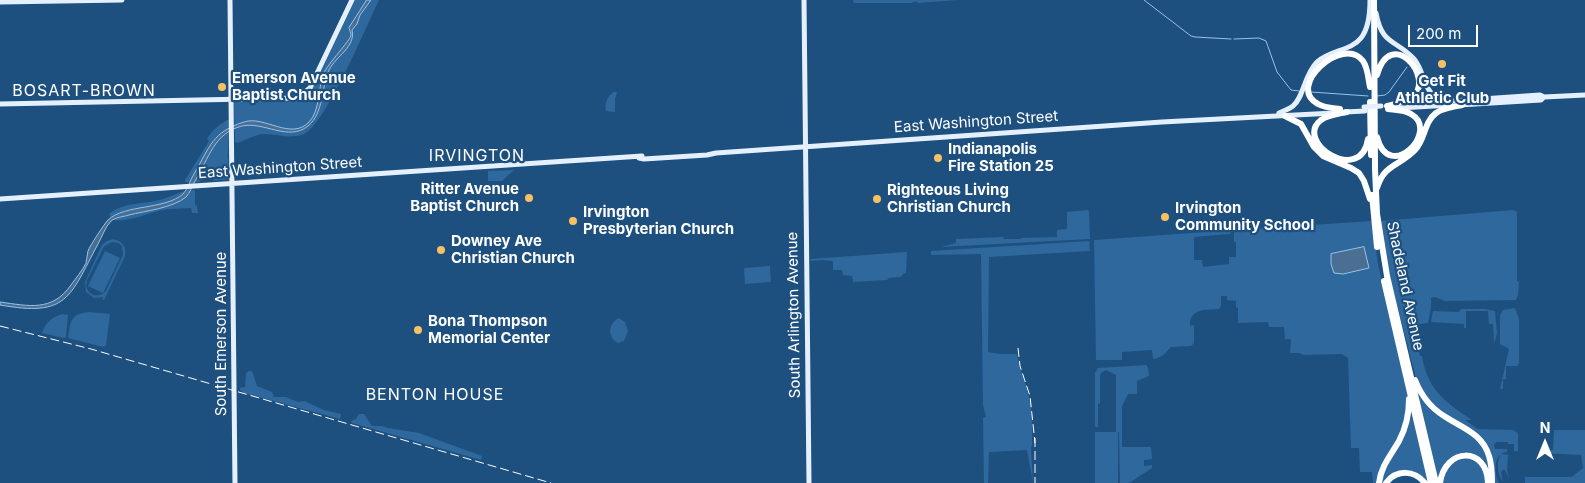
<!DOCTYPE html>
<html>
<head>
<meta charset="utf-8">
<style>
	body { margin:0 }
	#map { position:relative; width:1585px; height:483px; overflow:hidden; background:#1e507f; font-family:Inter,sans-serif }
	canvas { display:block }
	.north { position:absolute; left:1520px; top:418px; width:50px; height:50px; -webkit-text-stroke:4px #1e507f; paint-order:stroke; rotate:0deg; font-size:14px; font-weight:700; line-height:20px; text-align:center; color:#fff }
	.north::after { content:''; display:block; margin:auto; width:18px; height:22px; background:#fff; clip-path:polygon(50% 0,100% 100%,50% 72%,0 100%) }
	.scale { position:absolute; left:1408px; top:25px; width:70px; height:22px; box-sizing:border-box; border:2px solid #fff; border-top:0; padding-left:6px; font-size:15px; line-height:18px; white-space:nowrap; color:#fff; -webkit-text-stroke:4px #1e507f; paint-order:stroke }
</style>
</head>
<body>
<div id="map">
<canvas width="1585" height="483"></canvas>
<div class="north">N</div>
<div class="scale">200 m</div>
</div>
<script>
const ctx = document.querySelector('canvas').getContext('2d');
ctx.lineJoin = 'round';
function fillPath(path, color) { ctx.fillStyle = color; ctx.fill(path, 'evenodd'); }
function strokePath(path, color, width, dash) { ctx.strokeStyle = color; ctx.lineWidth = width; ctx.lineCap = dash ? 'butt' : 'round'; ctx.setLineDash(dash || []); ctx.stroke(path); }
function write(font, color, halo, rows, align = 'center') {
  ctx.font = font + ' Inter,sans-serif'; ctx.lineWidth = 4.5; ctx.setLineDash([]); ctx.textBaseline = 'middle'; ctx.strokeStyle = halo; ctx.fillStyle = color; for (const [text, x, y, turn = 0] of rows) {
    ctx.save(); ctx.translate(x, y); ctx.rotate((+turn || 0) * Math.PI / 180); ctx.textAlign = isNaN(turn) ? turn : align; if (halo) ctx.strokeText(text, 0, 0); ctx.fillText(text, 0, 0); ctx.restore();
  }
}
fillPath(new Path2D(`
	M355,0H379C367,25 325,125 304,134C288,140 278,133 263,134C254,135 246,140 237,143L235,142L234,102L253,101L256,103L259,102C287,101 303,107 318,78Z
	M853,0H958L918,3L917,1L911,3H854Z
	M614,92H617L615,99V112L606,111C604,104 608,95 614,92Z
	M227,120H229L228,154L227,156L228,157L229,179L214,181C207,174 206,179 199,182C195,183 189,182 185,182V180L209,141L207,139C212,130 219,125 227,120Z
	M514,170L502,181H488V171Z
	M190,190H195V205L197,206L198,213H192L191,208C179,209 166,208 155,212C140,216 128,222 112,220C132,211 180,210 190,190Z
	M185,191C173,208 131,208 111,218L109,214C126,201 144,205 163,199C170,197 177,193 185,191Z
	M1088,210L1089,212L1090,239L941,247L956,243V239L1003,237L1004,239H1020L1021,238L1057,237V230L1067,229V212Z
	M1514,210L1517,212V281L1519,282L1518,295L1516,300L1445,301L1435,297L1431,298V307L1428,323L1419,324L1420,329L1415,330L1420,356H1422C1427,389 1446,403 1472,420H1465L1478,429L1513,430L1518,433V451H1514V444H1508V442H1496L1494,445L1495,449H1507V452C1493,453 1494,473 1499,483H1494L1488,449L1431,404L1417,382L1390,278L1380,221Z
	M1372,221L1378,264L1408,397L1406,418L1377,483H1373L1372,472H1360L1359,448H1351L1348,358L1342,354L1304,355L1299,353H1290L1291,339H1285L1284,327H1269L1268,322L1238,323V308L1236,307V301L1227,300V296H1221V306L1219,309C1206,310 1189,308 1190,326L1194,325V343L1191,346L1171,347C1165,353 1162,358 1153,359L1152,350L1122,352V360H1096L1094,240L1233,230L1230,234L1194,237V260H1202L1203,267L1229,264V257H1236V242H1234V230Z
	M113,239C122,241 127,247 125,256L104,300L102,299L103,297L94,298L86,292L85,282L102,245L107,241ZM112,242L118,243L122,246L123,255L106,291C100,297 94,297 88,291L86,286L87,280L104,246Z
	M1089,241L1090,251L989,257L988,352L1000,354H1017C1019,368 1025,380 1028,393C1033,410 1032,428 1032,445L1031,448L1033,483L1027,450L989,452L988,483H984L983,418L986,417L983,405L981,254L931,255V251Z
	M105,251L120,258L103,293L88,286Z
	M907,252L906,273L903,274L901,277L889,278L887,280L853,282L852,276L843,275L842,270H833V261L823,260L810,261L811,259Z
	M770,266L771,282L745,284L744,268Z
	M1515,308L1519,319V363L1517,366H1506V379H1503V389H1500L1509,349L1500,344V315L1503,310Z
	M1461,309H1485L1495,311L1497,333L1495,341L1494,342L1493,324H1489L1488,311H1466V328H1464V324L1431,322L1433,311L1459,312Z
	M89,312L110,314L106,346L103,347L68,338C71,321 70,314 89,312Z
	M62,314L68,315L66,337L64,338L42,333C46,322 51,318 62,314Z
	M619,318L625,322L628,331L624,341L618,343C607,337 608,323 619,318Z
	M1146,365L1148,368L1149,376L1137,381V394H1128L1122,406V447H1151L1152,459L1144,460V466L1152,465V468L1129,483H1120L1119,432H1118V483H1095V432H1116V375L1106,370L1101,373L1100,375V403L1098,404V427H1095V373L1098,368Z
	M248,371H252L257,386L272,392L274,397H286L298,402L304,401L324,410L341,414L340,419L244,393L240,390V388L245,387L246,374Z
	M1416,385L1426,402L1475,436L1489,461L1490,483L1486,468L1462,454L1437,480Z
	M1412,410L1429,483L1412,472L1385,483H1380Z
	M359,414H364L372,426H382L388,428L419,433L482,456L481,460L352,423L351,421L356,419Z
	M1554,430H1585V483H1525V477H1572L1583,468L1581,455L1542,453L1553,450Z
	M1501,454L1509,455L1508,456L1507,470L1509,478L1504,469L1501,472L1503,482C1497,475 1496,461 1501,454Z
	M1469,458L1482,465L1486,483H1442L1443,477L1453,461Z`), '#2e689c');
const water = new Path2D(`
	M367,0H371L360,15L357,24L352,30C356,47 336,56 329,70C321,88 324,113 308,126C289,142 263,121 242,126C214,133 209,158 195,181C192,186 190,193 186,197C173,208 145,211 129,215C123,217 116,217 111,221C105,227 102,237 98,244C69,298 68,317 0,305V302C29,306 52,312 71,285C76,278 82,271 86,263C87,259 87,255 88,251C89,247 105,223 108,220C125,204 165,210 183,194C188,189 190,180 194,174C210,147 212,132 244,122C264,115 291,141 309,122C320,111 318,89 323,75C327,64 351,40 351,35C351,33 350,31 349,28Z
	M1364,247L1369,268L1343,274L1334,273L1331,264V254Z`);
fillPath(water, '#4a6f92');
strokePath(water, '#96c3ea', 1);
strokePath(new Path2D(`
	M1144,0L1191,36L1195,37L1231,39
	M1234,39L1259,38L1266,41L1277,72L1291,90L1299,91
	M1311,92L1368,96
	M1377,96L1385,95L1389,92L1407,67`), '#96c3ea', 1);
strokePath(new Path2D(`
	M230,0L235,483
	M804,0L809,483
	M0,2L122,0
	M1376,13C1382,46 1396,39 1414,59C1426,73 1422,96 1445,100
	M0,104L297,98L310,88L352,0
	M1409,104L1540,95L1544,97
	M1459,105L1541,100L1544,97L1585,95
	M1399,108L1451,105
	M1345,112L1365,111
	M1279,113C1284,111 1289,109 1293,106C1304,97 1304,75 1317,62C1330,50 1351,51 1361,38C1369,28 1370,12 1370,0
	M639,158L644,159L707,155L716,153L1162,122L1334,113
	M0,199L642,156`), '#e5f0fe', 5);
strokePath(new Path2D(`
	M1374,0L1375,169L1377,214L1387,276L1436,483
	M1377,75C1391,26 1435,77 1413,97C1406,102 1396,104 1387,106
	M1370,102L1371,155
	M1340,109C1333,108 1325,108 1318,104C1285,87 1343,34 1363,61C1368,68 1368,78 1370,87
	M1347,112C1338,114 1328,115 1321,120C1293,142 1361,186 1368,139
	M1285,116L1301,124L1314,147L1323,156L1351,168L1359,173L1364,181L1370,199
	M1377,137C1389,184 1441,131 1411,114C1405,110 1396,110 1388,109
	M1377,188C1384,164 1400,166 1415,150C1425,140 1424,122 1436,113C1443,108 1453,107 1462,105
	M1372,195L1377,247
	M1384,281L1431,483
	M1415,380C1421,395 1431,408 1444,416C1462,428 1482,433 1489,456C1492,465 1492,474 1492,483
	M1379,483C1381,466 1391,455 1399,441C1406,428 1409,414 1409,399
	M1386,483C1397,469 1414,470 1425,483
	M1440,483C1445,447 1487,446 1488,483`), '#fff', 6);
strokePath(new Path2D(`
	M0,326L91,349L551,483
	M1018,348L1020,366L1030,396L1035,443
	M1035,438V483`), '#fff', 1, [9, 4]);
strokePath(new Path2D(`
	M1364,107L1381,106`), '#e5f0fe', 5);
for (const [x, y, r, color] of [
	[1442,64,5,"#f7c062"],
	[222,87,5,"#f7c062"],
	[938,158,5,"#f7c062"],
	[529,198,5,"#f7c062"],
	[877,199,5,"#f7c062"],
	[1165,217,5,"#f7c062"],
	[573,221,5,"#f7c062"],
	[441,250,5,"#f7c062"],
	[418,330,5,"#f7c062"]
]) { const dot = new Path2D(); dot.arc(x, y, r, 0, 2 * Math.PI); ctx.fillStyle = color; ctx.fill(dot); strokePath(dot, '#1e507f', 2); }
write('bold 15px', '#fff', '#1e507f', [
	["Emerson Avenue",232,78],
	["Baptist Church",232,95],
	["Get Fit",1442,81,"center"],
	["Athletic Club",1442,98,"center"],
	["Indianapolis",948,149],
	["Fire Station 25",948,166],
	["Ritter Avenue",519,189,"right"],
	["Baptist Church",519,206,"right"],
	["Righteous Living",887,190],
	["Christian Church",887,207],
	["Irvington",1175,208],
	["Community School",1175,225],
	["Irvington",583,212],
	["Presbyterian Church",583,229],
	["Downey Ave",451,241],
	["Christian Church",451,258],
	["Bona Thompson",428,321],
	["Memorial Center",428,338]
], 'left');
write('15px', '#fff', '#1e507f', [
	["East Washington Street",976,122,-4],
	["East Washington Street",280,168,-4],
	["Shadeland Avenue",1405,286,78],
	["South Arlington Avenue",794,315,-91],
	["South Emerson Avenue",221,334,-90]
]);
ctx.letterSpacing = '1px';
write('16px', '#fff', '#1e507f', [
	["BOSART-BROWN",84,91],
	["IRVINGTON",477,156],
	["BENTON HOUSE",435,395]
]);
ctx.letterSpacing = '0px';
</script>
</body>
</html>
